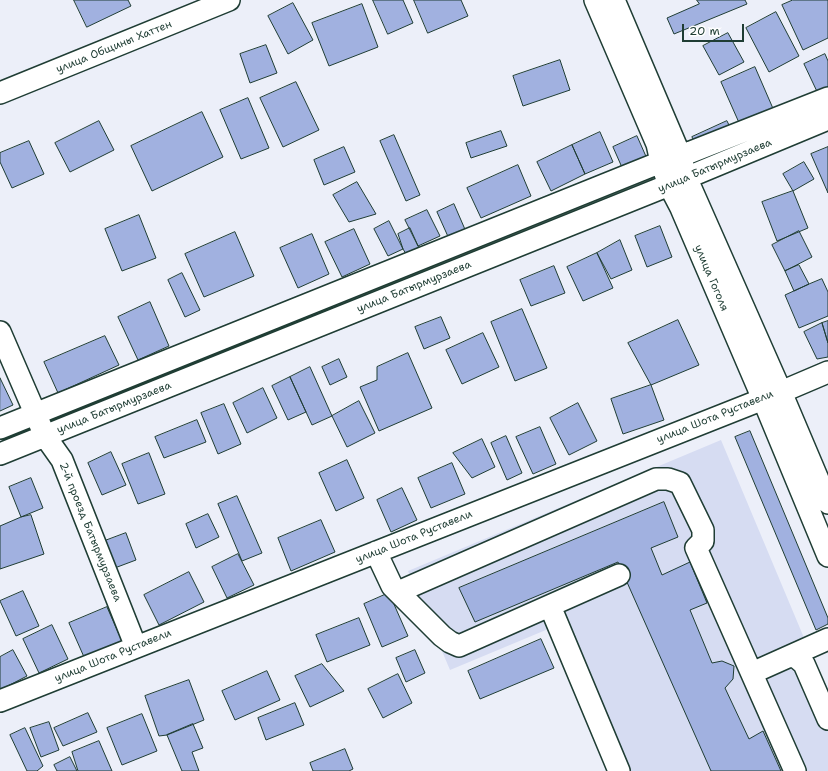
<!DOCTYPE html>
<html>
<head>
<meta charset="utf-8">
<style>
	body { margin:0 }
	#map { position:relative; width:828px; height:771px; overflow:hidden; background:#eceff9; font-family:"Shantell Sans",sans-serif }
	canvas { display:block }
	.scale { position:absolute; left:682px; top:24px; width:62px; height:18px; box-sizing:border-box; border:2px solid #1f3d34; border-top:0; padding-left:5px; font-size:12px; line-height:14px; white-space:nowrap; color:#1f3d34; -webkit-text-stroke:3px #fff; paint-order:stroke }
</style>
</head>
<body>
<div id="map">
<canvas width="828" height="771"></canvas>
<div class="scale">20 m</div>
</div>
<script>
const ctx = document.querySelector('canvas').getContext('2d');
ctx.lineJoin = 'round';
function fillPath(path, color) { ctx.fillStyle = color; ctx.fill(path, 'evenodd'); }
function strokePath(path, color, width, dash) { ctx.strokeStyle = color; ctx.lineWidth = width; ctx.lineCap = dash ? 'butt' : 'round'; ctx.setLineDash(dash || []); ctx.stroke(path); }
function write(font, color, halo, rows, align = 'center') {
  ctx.font = font + ' "Shantell Sans",sans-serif'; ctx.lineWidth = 4; ctx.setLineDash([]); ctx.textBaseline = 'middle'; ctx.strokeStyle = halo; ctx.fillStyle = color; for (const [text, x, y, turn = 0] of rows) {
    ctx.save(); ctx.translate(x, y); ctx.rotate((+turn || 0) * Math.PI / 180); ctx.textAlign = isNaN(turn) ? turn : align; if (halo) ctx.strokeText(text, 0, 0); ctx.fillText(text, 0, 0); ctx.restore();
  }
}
fillPath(new Path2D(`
	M721,440L828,695V771H614L553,627L450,670L408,571Z`), '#d6dcf2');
const building = new Path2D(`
	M74,0H128L131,6L87,27Z
	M373,0H403L413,23L388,34Z
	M414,0H461L468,16L428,33Z
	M697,0H745L747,4L674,34L667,18L699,4Z
	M793,0H828V38L803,50L782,5Z
	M293,3L313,40L288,54L268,16Z
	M362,4L378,47L329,66L312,23Z
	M776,12L799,56L769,72L746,28Z
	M728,33L744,62L719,75L703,46Z
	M266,45L277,73L250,83L240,54Z
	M825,54L828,61V96L821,100L804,64Z
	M560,60L570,90L523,106L513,76Z
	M755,67L778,120L744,134L721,82Z
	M296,82L319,130L283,147L260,98Z
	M248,98L269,148L241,159L220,110Z
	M202,112L223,157L152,191L131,146Z
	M99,121L114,150L70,172L55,143Z
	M727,121L736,139L701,155L692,137Z
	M501,131L507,146L471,158L466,143Z
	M600,132L613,162L585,174L572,145Z
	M394,135L420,195L406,201L380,141Z
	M637,136L652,170L628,181L613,147Z
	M29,141L44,174L12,188L0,162V153Z
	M572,145L585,174L551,191L537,162Z
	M344,147L355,172L324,185L314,160Z
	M828,147V193L811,154Z
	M804,162L814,179L793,191L783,174Z
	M518,165L531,196L481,218L467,188Z
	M357,182L376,214L349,222L333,195Z
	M793,191L808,228L777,241L762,202Z
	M454,204L467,234L450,241L437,212Z
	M427,210L440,236L418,246L405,220Z
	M139,215L156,258L122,271L105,229Z
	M389,221L403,249L388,256L374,229Z
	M660,226L672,257L647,267L635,236Z
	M410,228L423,257L411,262L403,249L398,234Z
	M354,229L370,264L342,277L325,242Z
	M799,231L812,257L785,271L772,245Z
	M235,232L254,276L204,297L185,254Z
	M312,234L329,274L298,288L280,248Z
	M620,240L632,270L611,279L597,253Z
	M597,253L613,288L583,301L567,267Z
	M799,265L809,284L794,291L785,271Z
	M554,266L565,293L531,306L520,280Z
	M182,273L200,310L185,317L168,280Z
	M822,279L828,292V316L799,328L785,295L809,284Z
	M150,302L169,346L138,360L118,317Z
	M522,309L547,368L515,381L491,322Z
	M441,317L450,338L424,349L415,327Z
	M678,320L699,365L651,385L628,343Z
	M828,321V343L822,323Z
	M822,323L828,343V357L817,359L804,332Z
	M483,333L499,367L462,384L446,350Z
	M105,336L119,365L58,393L44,362Z
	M408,353L432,408L379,431L360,387L377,380V367Z
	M339,359L347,377L330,385L322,367Z
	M310,367L332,416L312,425L290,377Z
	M290,377L306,412L288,420L272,386Z
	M0,378L13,405L0,411Z
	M651,385L664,420L623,434L611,399Z
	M263,388L277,418L247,433L233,403Z
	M359,401L375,433L347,447L332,416Z
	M578,403L597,441L569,455L550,418Z
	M224,404L241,444L218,454L201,413Z
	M197,420L206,442L164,458L155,437Z
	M540,427L556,464L533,474L516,437Z
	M750,431L828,618V624L816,630L735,437Z
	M506,436L522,473L507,480L491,443Z
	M482,439L495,467L472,478L453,453Z
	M111,452L126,485L102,495L88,463Z
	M149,453L165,494L138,504L122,464Z
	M347,460L364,498L336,511L319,473Z
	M452,463L465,494L431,508L418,478Z
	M31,478L43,508L21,517L9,487Z
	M402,488L417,520L391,532L377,500Z
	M237,496L262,553L242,561L218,504Z
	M664,502L678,537L651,548L662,575L690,562L707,603L690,610L712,663L722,661L734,666L733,679L725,688L749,739L763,731L781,771H711L618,562L475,622L459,588Z
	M208,514L219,537L196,548L186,524Z
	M31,515L44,554L0,569V526L21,517Z
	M321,520L335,552L291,571L278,538Z
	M126,533L136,560L112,569L102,542Z
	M238,554L254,585L227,598L212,567Z
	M189,572L204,602L159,625L144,595Z
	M23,591L39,626L16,636L0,601Z
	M389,593L408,636L382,647L364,604Z
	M107,607L122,641L84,657L69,623Z
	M359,618L370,645L327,662L316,635Z
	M52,625L68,659L39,673L23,639Z
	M541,639L554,668L480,699L468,671Z
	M13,650L27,676L0,690V657Z
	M415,650L425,673L406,682L396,658Z
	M322,664L344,691L310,707L295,676Z
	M267,671L280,700L235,720L222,691Z
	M398,674L412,703L383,718L368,689Z
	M189,680L204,720L167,735L159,736L145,696Z
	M295,703L304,725L266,740L258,718Z
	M88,713L97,732L63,746L54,728Z
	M142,714L157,751L122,765L107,728Z
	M49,722L59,750L41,757L30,728Z
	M193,724L203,748L192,752L199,771H182L167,735Z
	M25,728L43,766L37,771H27L10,735Z
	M99,741L112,771H78L72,752Z
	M345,749L353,769L349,771H313L310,763Z
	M70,757L77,771H57L54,765Z`);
fillPath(building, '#a1b1e0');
strokePath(building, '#1f3d34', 1);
const minor = new Path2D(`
	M595,0L657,144L661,162L669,185L681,208L763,399L828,556
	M614,0L680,155L686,177L781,392L828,503
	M0,93L229,0
	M0,332L45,436L62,460L136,647
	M0,428L661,162L691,152L828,98
	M0,454L669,185L828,119
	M376,552L392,586L442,636L450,642L459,646L619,575
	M398,592L656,479H668L680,483L703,530V541L696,548L795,771
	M550,606L619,771
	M790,656L828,639
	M752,673L790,656L797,658L804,664L828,719
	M0,701L781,392L828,372`);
strokePath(minor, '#1f3d34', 24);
strokePath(minor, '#fff', 21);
write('11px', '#1f3d34', '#fff', [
	["улица Общины Хаттен",114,47,-22],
	["улица Батырмурзаева",715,166,-23],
	["улица Гоголя",711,278,67],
	["улица Батырмурзаева",414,287,-22],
	["улица Батырмурзаева",114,408,-22],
	["улица Шота Руставели",715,417,-22],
	["2-й проезд Батырмурзаева",90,532,68],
	["улица Шота Руставели",414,537,-22],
	["улица Шота Руставели",113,656,-22]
]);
</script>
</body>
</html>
